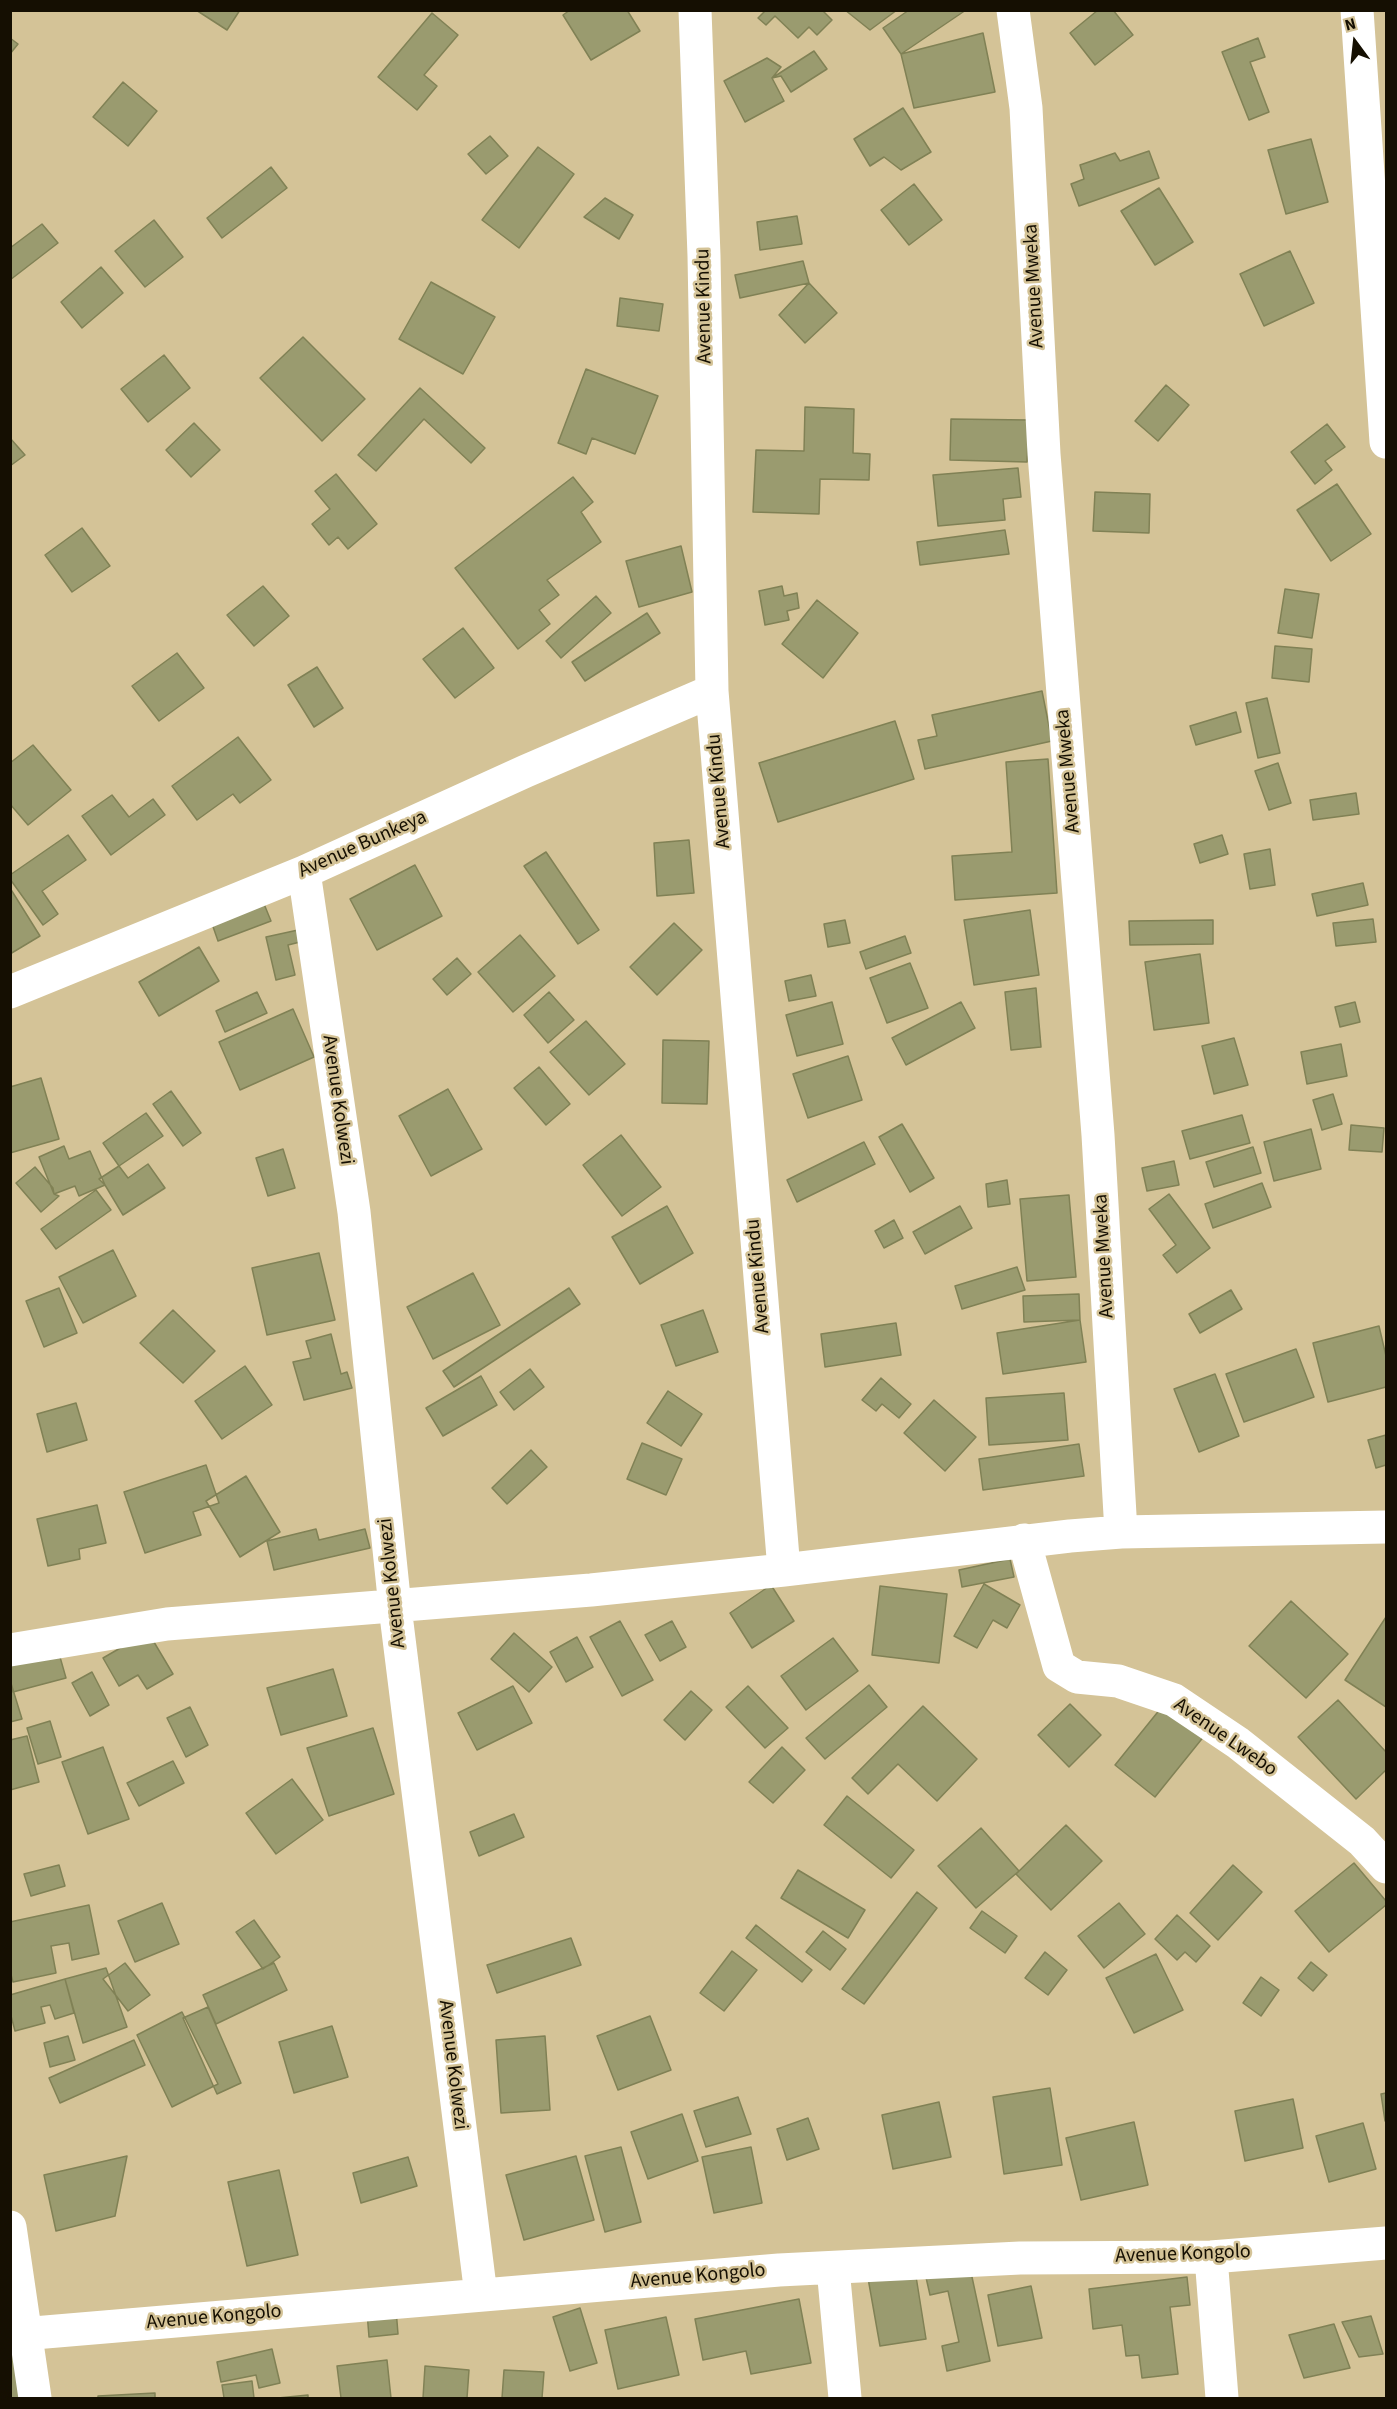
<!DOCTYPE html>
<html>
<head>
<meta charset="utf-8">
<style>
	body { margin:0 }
	#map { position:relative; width:1397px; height:2409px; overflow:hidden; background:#d4c397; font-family:"Source Sans 3",sans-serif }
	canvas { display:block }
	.frame { position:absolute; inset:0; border:12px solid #150f02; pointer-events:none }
	.north { position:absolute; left:1325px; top:12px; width:60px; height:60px; -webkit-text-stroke:4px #d4c397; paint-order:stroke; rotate:345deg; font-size:16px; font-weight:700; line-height:24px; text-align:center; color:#150f02 }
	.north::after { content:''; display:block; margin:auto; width:21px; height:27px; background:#150f02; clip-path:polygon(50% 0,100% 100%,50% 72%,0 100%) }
</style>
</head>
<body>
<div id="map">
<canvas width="1397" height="2409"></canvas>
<div class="frame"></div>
<div class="north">N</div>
</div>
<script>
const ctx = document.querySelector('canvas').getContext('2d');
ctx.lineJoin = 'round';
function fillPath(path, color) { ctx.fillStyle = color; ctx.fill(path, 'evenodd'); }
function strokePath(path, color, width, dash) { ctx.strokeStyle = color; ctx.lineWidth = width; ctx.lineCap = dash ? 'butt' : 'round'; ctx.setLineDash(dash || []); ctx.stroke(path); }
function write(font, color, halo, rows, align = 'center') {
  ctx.font = font + ' "Source Sans 3",sans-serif'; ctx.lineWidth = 5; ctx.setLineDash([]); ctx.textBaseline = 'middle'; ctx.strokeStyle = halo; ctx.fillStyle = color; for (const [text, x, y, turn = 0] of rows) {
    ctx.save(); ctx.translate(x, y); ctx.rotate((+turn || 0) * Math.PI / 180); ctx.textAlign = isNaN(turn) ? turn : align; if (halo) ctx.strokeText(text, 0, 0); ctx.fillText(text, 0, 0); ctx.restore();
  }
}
const building = new Path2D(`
	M196,10H240L227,30Z
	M570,10H627L640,31L591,60L563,15Z
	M766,10H822L832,20L817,35L809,27L798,38L775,16L766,25L758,18Z
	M845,10H897L870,30Z
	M909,10H966L901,54L883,28Z
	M1098,10H1113L1133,35L1095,65L1070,33Z
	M432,13L458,35L424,75L437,86L417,110L378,77Z
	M983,33L995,92L914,108L901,54Z
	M10,38L18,44L10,54Z
	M1258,38L1265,57L1250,62L1269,112L1249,120L1222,52Z
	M814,51L827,69L791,92L781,76L772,78Z
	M767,58L781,67L772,78L784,101L745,122L724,81Z
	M123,82L157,111L128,146L93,117Z
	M903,108L931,152L901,170L884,157L870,166L854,139Z
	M490,136L508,156L486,174L468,154Z
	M1311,139L1328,202L1286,214L1268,150Z
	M538,147L574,174L519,248L482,220Z
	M1149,151L1159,178L1079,206L1071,184L1084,179L1080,165L1115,153L1120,161Z
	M271,167L287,188L222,238L207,218Z
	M914,184L942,220L909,245L881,210Z
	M1159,188L1193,242L1155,265L1121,211Z
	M605,198L633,215L619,239L584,217Z
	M797,216L802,244L760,250L757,222Z
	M154,220L183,257L145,287L115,251Z
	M42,224L58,243L10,280V248Z
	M1290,251L1314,303L1264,326L1240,274Z
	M803,261L809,283L740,298L735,275Z
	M101,267L123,293L82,328L61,302Z
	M431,282L495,317L463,374L399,339Z
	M809,283L837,313L805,343L779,315Z
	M620,298L663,304L659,331L617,326Z
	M303,337L365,399L322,441L260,378Z
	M164,355L190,388L148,422L121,389Z
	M586,369L658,396L635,454L592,438L586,454L558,443Z
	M1166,385L1189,405L1158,441L1135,421Z
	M420,388L485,448L471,463L424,419L376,471L358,455Z
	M805,407L854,409L853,453L870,454L869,480L820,479L819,514L753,512L756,450L804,451Z
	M951,419L1029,420L1027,462L950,460Z
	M194,423L220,450L191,477L166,450Z
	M1327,424L1345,447L1325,461L1332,470L1315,484L1291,452Z
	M10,438L25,455L10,466Z
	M1018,468L1021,497L1003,499L1005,520L938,526L933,475Z
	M336,474L377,524L348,549L338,537L329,545L312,524L330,509L315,491Z
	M573,477L593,502L581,512L601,542L547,580L559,595L539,610L550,624L518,649L455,568Z
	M1337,484L1371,534L1331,561L1297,510Z
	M1095,492L1150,494L1149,533L1093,531Z
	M82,528L110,566L72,592L45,555Z
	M1005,530L1009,554L920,565L917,542Z
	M681,546L692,592L639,607L626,561Z
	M263,586L289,616L254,646L227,615Z
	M782,586L784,596L797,593L799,608L787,611L789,620L765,625L759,591Z
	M1285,589L1319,594L1312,638L1278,633Z
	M596,596L611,613L561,658L546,641Z
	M817,600L858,633L823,678L782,644Z
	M647,613L660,633L585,681L572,662Z
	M463,628L494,668L455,698L423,659Z
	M1275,646L1312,649L1309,682L1272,678Z
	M177,653L204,688L159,721L132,686Z
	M317,667L343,708L314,727L288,685Z
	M1042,691L1052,741L925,769L918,740L937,736L932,715Z
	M1267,698L1280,753L1258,758L1246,703Z
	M1236,712L1241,732L1196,745L1190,726Z
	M895,721L914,779L778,822L759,763Z
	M238,737L271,780L240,803L233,794L197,820L172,786Z
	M33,745L71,790L28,825L10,804V763Z
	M1048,759L1057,893L955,900L952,856L1012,852L1006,762Z
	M1278,763L1291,803L1269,810L1255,771Z
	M1356,793L1359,814L1313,820L1310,800Z
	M112,795L129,817L153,799L165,815L111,855L82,816Z
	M68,835L86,860L42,891L58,914L43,925L10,879V875Z
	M1222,835L1228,854L1200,863L1194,844Z
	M689,840L694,893L657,896L654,843Z
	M1270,849L1275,885L1250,889L1244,854Z
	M546,852L599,930L578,944L524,866Z
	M415,865L442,916L377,950L350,899Z
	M1363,883L1368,905L1317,916L1312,894Z
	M10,888L40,936L10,954Z
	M262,899L271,921L218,941L210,918Z
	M1030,910L1039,975L974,985L964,920Z
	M1373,919L1376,942L1336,946L1333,923Z
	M845,920L850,943L828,947L824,924Z
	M1213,920V944L1130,945L1129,921Z
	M674,923L702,950L657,995L630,967Z
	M298,930L300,942L288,945L295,975L276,980L266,937Z
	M520,935L555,976L513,1012L478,972Z
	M905,936L911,953L866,969L860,952Z
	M199,947L219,981L159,1016L139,982Z
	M1200,954L1209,1023L1154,1030L1145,962Z
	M457,958L471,974L447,995L433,979Z
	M910,963L928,1008L887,1023L870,978Z
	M811,975L816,996L789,1001L785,981Z
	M1036,988L1041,1047L1011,1050L1005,992Z
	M257,992L267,1013L225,1032L216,1011Z
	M549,992L574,1020L548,1043L524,1015Z
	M832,1002L843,1044L797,1056L786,1015Z
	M961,1002L975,1028L906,1065L892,1038Z
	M1355,1002L1360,1022L1340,1027L1335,1007Z
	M293,1009L314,1057L240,1090L219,1042Z
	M586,1021L625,1064L589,1095L550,1052Z
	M1234,1038L1248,1085L1214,1094L1202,1046Z
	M663,1040L709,1041L707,1104L662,1103Z
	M1341,1044L1347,1076L1307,1084L1301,1052Z
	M848,1056L862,1100L808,1118L793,1074Z
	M539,1067L570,1104L546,1125L514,1088Z
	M41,1078L59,1139L10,1153V1087Z
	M448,1089L482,1149L431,1176L399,1116Z
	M171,1091L201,1133L183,1146L153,1104Z
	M1333,1094L1342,1124L1322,1130L1313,1100Z
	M146,1113L163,1136L119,1166L103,1143Z
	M1242,1115L1250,1143L1190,1159L1182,1131Z
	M902,1124L934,1178L910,1192L879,1137Z
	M1351,1125L1384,1128L1382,1152L1349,1150Z
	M1311,1129L1321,1169L1274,1181L1264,1142Z
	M621,1135L661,1187L622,1216L583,1165Z
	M864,1142L875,1164L797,1202L787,1180Z
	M64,1146L69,1159L90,1151L105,1185L79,1196L75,1186L54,1194L39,1157Z
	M1253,1147L1261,1173L1214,1187L1206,1162Z
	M283,1149L295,1188L268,1196L256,1158Z
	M1174,1161L1179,1185L1147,1191L1142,1168Z
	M148,1164L165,1188L123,1215L105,1185L99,1179L119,1166L128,1178Z
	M35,1167L53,1188L54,1194L59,1196L41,1212L16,1183Z
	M1007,1180L1010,1204L988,1207L986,1184Z
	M1262,1183L1271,1207L1213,1228L1205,1204Z
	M96,1190L111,1210L56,1249L41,1229Z
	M1169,1194L1210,1248L1177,1273L1163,1255L1176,1245L1149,1209Z
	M1069,1195L1076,1277L1027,1281L1020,1199Z
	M667,1206L693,1253L640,1284L612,1237Z
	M960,1206L972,1228L925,1254L913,1232Z
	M894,1220L903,1238L884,1248L875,1231Z
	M113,1250L136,1296L83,1323L59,1277Z
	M319,1253L335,1320L267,1335L252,1268Z
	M1017,1267L1025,1290L962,1309L955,1286Z
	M473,1273L500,1325L433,1359L407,1307Z
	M59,1288L77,1333L44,1347L26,1301Z
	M569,1288L580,1304L454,1387L443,1371Z
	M1231,1290L1242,1309L1200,1333L1189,1314Z
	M1079,1294L1080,1320L1024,1322L1023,1296Z
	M173,1310L215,1351L183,1383L140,1343Z
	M703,1310L718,1352L676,1366L661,1325Z
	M1080,1320L1086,1362L1003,1374L997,1333Z
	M896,1323L901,1355L825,1367L821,1334Z
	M1379,1326L1386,1356V1387L1328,1402L1313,1343Z
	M331,1334L341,1374L347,1372L352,1388L304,1400L293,1362L311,1358L306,1341Z
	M1296,1349L1314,1397L1244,1422L1226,1374Z
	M245,1366L272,1405L222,1439L195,1401Z
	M530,1369L544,1387L514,1410L500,1392Z
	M1215,1374L1239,1436L1199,1452L1174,1389Z
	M481,1376L497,1405L443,1436L426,1408Z
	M881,1378L911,1404L899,1418L882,1404L876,1411L862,1400Z
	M668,1391L702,1414L681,1446L647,1423Z
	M1064,1393L1068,1440L989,1445L986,1398Z
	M934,1400L976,1437L945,1471L904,1433Z
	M76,1403L87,1440L47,1452L37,1414Z
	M1386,1435V1465L1376,1468L1368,1440Z
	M642,1443L682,1459L666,1495L627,1479Z
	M1079,1444L1084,1476L983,1490L979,1459Z
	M531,1450L547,1467L507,1504L492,1488Z
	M206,1465L219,1503L193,1512L201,1535L145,1553L124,1492Z
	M246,1476L280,1532L240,1557L206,1501Z
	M97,1505L106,1543L79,1549L80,1559L48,1566L37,1519Z
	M316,1529L319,1540L365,1529L370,1548L274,1570L267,1541Z
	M1010,1559L1014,1577L962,1587L959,1570Z
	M984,1584L1020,1605L1007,1628L993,1620L977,1648L954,1636Z
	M771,1585L794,1621L752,1648L730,1613Z
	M880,1586L947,1594L939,1663L872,1655Z
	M1291,1601L1348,1654L1306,1698L1249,1646Z
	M1386,1617V1707L1345,1680Z
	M620,1621L653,1680L622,1696L590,1637Z
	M672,1621L686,1647L660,1661L645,1635Z
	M148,1632L173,1674L147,1689L138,1675L119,1686L103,1658Z
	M514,1633L552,1667L529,1692L491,1659Z
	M577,1637L593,1667L566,1682L550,1652Z
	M833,1638L858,1671L806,1710L781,1676Z
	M58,1650L66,1678L13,1692L10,1681V1663Z
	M333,1669L347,1716L281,1735L267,1688Z
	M92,1672L109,1705L90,1716L72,1683Z
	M10,1680L22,1719L10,1722Z
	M869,1685L887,1707L825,1759L806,1738Z
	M513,1686L532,1723L477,1750L458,1713Z
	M748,1686L788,1728L765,1748L726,1707Z
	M691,1691L712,1710L685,1740L664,1720Z
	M1338,1700L1386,1752V1770L1356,1799L1298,1737Z
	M1165,1703L1205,1735L1155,1797L1115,1765Z
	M1070,1704L1101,1735L1069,1767L1038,1735Z
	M923,1706L977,1759L937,1801L898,1764L868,1794L852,1778Z
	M190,1707L208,1745L186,1757L167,1718Z
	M50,1721L61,1757L38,1764L27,1728Z
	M373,1728L394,1794L329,1816L307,1748Z
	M27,1736L39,1782L10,1790V1740Z
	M103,1747L129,1819L88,1834L62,1762Z
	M782,1747L805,1770L773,1803L749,1782Z
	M173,1761L184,1783L139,1806L127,1783Z
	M292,1779L323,1820L276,1854L246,1813Z
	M847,1796L914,1850L891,1878L824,1825Z
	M514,1814L524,1837L479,1856L470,1832Z
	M1066,1825L1102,1861L1051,1910L1016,1874Z
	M981,1828L1019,1871L976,1908L938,1866Z
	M1354,1863L1386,1901V1905L1329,1952L1295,1911Z
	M59,1865L65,1886L31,1896L24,1874Z
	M1233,1865L1262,1892L1218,1940L1190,1913Z
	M798,1870L865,1910L848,1938L781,1898Z
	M917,1892L937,1908L864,2004L842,1989Z
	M162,1903L179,1944L135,1962L118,1921Z
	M1119,1903L1145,1934L1104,1968L1078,1936Z
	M89,1905L99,1954L72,1960L69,1943L51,1946L56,1973L13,1982L10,1971V1922Z
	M982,1911L1017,1936L1005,1953L970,1928Z
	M1177,1915L1210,1946L1196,1962L1185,1952L1177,1960L1155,1939Z
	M254,1920L280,1957L263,1969L236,1932Z
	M756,1925L812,1970L802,1982L746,1938Z
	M823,1931L846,1949L830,1970L806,1952Z
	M571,1938L581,1965L497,1993L487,1965Z
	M732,1951L757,1970L724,2011L700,1993Z
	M1045,1952L1067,1970L1048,1995L1025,1978Z
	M1156,1954L1183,2010L1134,2033L1106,1978Z
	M1311,1962L1327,1975L1313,1991L1298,1978Z
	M125,1963L150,1995L128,2011L103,1979Z
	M274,1963L287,1990L216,2024L203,1995Z
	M106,1968L127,2027L83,2043L65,1979Z
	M1261,1977L1279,1990L1261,2016L1243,2003Z
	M65,1979L74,2013L55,2019L50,2005L41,2007L45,2023L15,2031L10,2012V1995Z
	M208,2007L241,2083L217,2094L183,2018Z
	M182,2012L218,2084L172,2107L137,2035Z
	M650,2016L671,2070L618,2090L597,2036Z
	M332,2026L348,2077L294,2093L279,2042Z
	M68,2036L75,2060L50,2067L44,2043Z
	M545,2036L550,2110L501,2113L496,2040Z
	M134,2040L145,2065L60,2103L49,2078Z
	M1050,2088L1062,2165L1004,2174L993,2097Z
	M1386,2093V2121H1385L1381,2094Z
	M738,2097L751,2134L706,2147L694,2111Z
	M1293,2099L1303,2148L1245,2161L1235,2111Z
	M939,2102L951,2157L893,2169L882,2115Z
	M682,2114L698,2161L648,2179L631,2132Z
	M808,2118L819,2149L787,2160L777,2129Z
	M1134,2122L1148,2185L1081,2200L1066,2138Z
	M1363,2123L1376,2169L1329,2182L1316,2136Z
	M621,2147L641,2222L605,2232L585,2156Z
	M751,2147L762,2203L714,2213L702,2157Z
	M127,2156L115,2216L56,2231L44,2175Z
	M576,2156L594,2220L524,2240L506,2175Z
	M408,2157L417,2186L361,2203L353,2173Z
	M279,2170L298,2255L247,2266L228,2182Z
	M969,2263L990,2361L947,2371L942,2346L959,2342L948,2291L930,2295L925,2273Z
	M915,2270L926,2339L880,2346L868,2278Z
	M1187,2277L1190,2305L1170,2307L1178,2374L1142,2378L1139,2355L1126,2356L1122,2325L1093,2329L1089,2289Z
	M1031,2286L1042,2338L998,2346L988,2295Z
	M799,2299L811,2363L751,2374L746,2351L703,2360L695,2319Z
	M580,2308L597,2363L570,2371L553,2317Z
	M396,2309L398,2334L369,2337L367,2312Z
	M1371,2316L1383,2354L1359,2357L1342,2322Z
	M666,2317L679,2375L618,2389L605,2330Z
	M1334,2324L1350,2368L1304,2378L1289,2335Z
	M10,2341L24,2398H10Z
	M272,2349L280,2383L259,2388L256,2375L221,2382L217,2362Z
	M387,2360L391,2398H341L337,2366Z
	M425,2366L469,2370L467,2398H423Z
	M504,2370L544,2372L542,2398H502Z
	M252,2381L254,2398H224L222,2385Z
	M155,2393V2398H98V2396Z
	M308,2395V2398H278Z`);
fillPath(building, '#9a9b6f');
strokePath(building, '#808155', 1.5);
strokePath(new Path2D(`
	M695,10L704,256L712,691L784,1570
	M1013,10L1026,108L1044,454L1098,1135L1121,1532
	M1357,10L1386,442
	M304,872L354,1212L395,1607L481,2295
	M10,992L304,872L526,771L712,691
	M1024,1540L1059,1666L1077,1677L1118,1681L1174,1700L1238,1743L1362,1841L1386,1867
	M10,1650L167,1624L591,1590L784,1570L1070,1536L1121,1532L1386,1527
	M10,2227L35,2398
	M1211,2257L1222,2398
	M833,2268L845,2398
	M10,2335L779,2270L1020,2258L1211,2257L1386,2243`), '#fff', 33);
write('20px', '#150f02', '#d4c397', [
	["Avenue Mweka",1035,286,-93],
	["Avenue Kindu",705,306,-91],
	["Avenue Mweka",1069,771,-95],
	["Avenue Kindu",720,791,-95],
	["Avenue Bunkeya",363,845,-24],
	["Avenue Kolwezi",337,1100,82],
	["Avenue Mweka",1105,1256,-93],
	["Avenue Kindu",759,1276,-95],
	["Avenue Kolwezi",393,1583,-96],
	["Avenue Lwebo",1225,1738,35],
	["Avenue Kolwezi",452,2065,83],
	["Avenue Kongolo",1183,2255,-2],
	["Avenue Kongolo",698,2277,-5],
	["Avenue Kongolo",214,2318,-5]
]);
</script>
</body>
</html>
